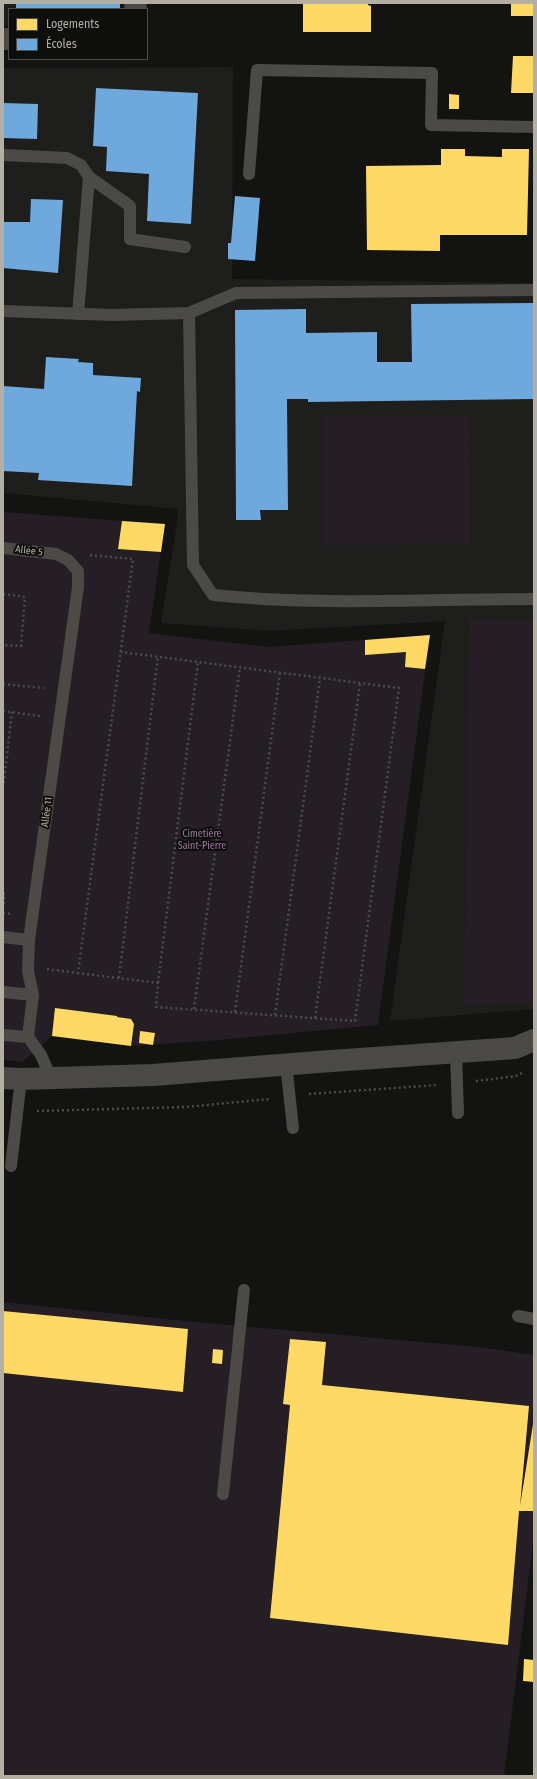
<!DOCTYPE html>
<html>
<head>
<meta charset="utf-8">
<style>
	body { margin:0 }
	#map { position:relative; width:537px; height:1779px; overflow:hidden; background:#131312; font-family:"Fira Sans Condensed",sans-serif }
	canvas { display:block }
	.frame { position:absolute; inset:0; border:4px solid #b4afa3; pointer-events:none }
	.legend { position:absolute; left:8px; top:8px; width:140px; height:52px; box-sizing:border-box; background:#0e0e0d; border:1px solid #504e49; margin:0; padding:5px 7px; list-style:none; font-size:12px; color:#b4afa3 }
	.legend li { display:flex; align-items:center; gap:8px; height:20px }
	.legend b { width:20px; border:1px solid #504e49 }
</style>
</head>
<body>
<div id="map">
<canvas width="537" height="1779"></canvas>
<div class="frame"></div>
<ul class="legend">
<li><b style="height:11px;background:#ffd966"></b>Logements</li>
<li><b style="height:11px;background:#6fa8dc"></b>Écoles</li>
</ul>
</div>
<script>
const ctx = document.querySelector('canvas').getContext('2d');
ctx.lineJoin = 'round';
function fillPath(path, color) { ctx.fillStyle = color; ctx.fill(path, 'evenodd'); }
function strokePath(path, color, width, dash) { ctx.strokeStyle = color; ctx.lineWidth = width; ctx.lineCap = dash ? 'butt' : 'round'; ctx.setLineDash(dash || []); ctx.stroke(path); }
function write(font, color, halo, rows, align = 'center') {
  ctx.font = font + ' "Fira Sans Condensed",sans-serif'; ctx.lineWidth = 4; ctx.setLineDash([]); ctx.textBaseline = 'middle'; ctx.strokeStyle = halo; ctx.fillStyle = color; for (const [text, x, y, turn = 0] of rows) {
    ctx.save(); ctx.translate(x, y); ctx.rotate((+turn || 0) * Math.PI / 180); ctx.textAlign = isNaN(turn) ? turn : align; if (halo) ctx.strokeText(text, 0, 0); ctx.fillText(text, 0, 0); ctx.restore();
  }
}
fillPath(new Path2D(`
	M3,3H120V9H9V25L5,26L3,25Z
	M233,67L232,279L534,283V1009L390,1021L445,621L270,631L161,623L179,509L3,493V68Z`), '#1e1e1c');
fillPath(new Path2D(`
	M324,416H471L470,543L324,545Z
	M3,512L165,524L149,633L268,647L430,635L378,1025L219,1040L131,1046L52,1036L22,1062L3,1060Z
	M469,618L534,620V1002L464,1006Z
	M3,1302L184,1321L478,1347L534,1355V1534L504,1776H3Z`), '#251e24');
fillPath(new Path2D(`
	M303,3H368V5L371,6V32H303Z
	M511,3H534V16H511Z
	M513,56H534V93H511Z
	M449,94L459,95V109H449Z
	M441,149H465V156L502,157V149H529L527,235H440V251L367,250L366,166L441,165Z
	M122,521L165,524L161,552L118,549Z
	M430,635L425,669L405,667L406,652L365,655V640Z
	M55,1008L117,1016V1017L131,1019L134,1024L131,1046L52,1036Z
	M140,1031L155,1033L153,1045L139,1043Z
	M3,1311L188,1329L183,1392L3,1373Z
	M290,1339L326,1342L322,1385L529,1406L520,1506L534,1418V1511H519L508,1645L270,1618L290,1405L283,1404Z
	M213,1349L223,1350L222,1364L212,1363Z
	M524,1659L534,1660V1682L523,1681Z`), '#ffd966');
fillPath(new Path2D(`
	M16,3H120V9H16Z
	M96,88L198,93L191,224L147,221L149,174L106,171L107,147L93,146Z
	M3,103L38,104L37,139L3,138Z
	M235,196L260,198L255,261L228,259V243H231Z
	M31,199L63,200L58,273L3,268V222H30Z
	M534,303V399L308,402V399H287L288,510H260L261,520H236L235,310L306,309V333L377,332V362H412L411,304Z
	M46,357L79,359L78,362L93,363V375L141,378L140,392L137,391L132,486L38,480L39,473L3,471V386L44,389Z`), '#6fa8dc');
strokePath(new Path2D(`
	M90,555L133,559L78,973L158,983L156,1007L355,1021L399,688L121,652
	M3,594L25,597L21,646L3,645
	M3,684L44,688
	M3,711L40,716
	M3,788L12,712
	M3,894H5L3,909
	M3,913L12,914
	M47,969L78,973
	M119,978L158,656
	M158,983L198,662
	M194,1009L240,667
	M235,1012L280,672
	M275,1015L320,678
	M315,1018L360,683
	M476,1081L516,1076L522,1073
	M309,1094L437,1085
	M37,1111L185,1107L270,1099`), '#4d4c48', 2.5, [2, 3]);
strokePath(new Path2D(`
	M3,155L67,158L81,165L89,177L78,314
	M249,174L257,70L432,73L431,125L534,127
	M89,177L130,206V239L185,247
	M3,311L112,315L189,313L236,293L534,290
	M189,313L193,565L213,595C319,606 427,599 534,599
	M3,548L56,554L68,560L78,571V587L29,940L28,971L33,995L28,1037
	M3,937L29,940
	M3,992L33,995
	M3,1035L28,1037
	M28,1037L41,1055L51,1078
	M456,1052L458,1113
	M286,1064L293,1128
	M11,1166L21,1079
	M518,1316L534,1319
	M223,1494L244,1290`), '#4b4a47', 12);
strokePath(new Path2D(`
	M135,3L136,9
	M3,39H9`), '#4b4a47', 22);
strokePath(new Path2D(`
	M3,1078L21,1079L153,1075L318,1062L515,1048L534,1040`), '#4a4946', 22);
write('10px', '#b4afa3', '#0e0e0d', [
	["Allée 5",29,551,7],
	["Allée 11",47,812,-82]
]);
write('10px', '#a0799e', '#0e0e0d', [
	["Cimetière",202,834],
	["Saint-Pierre",202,846]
]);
</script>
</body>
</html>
